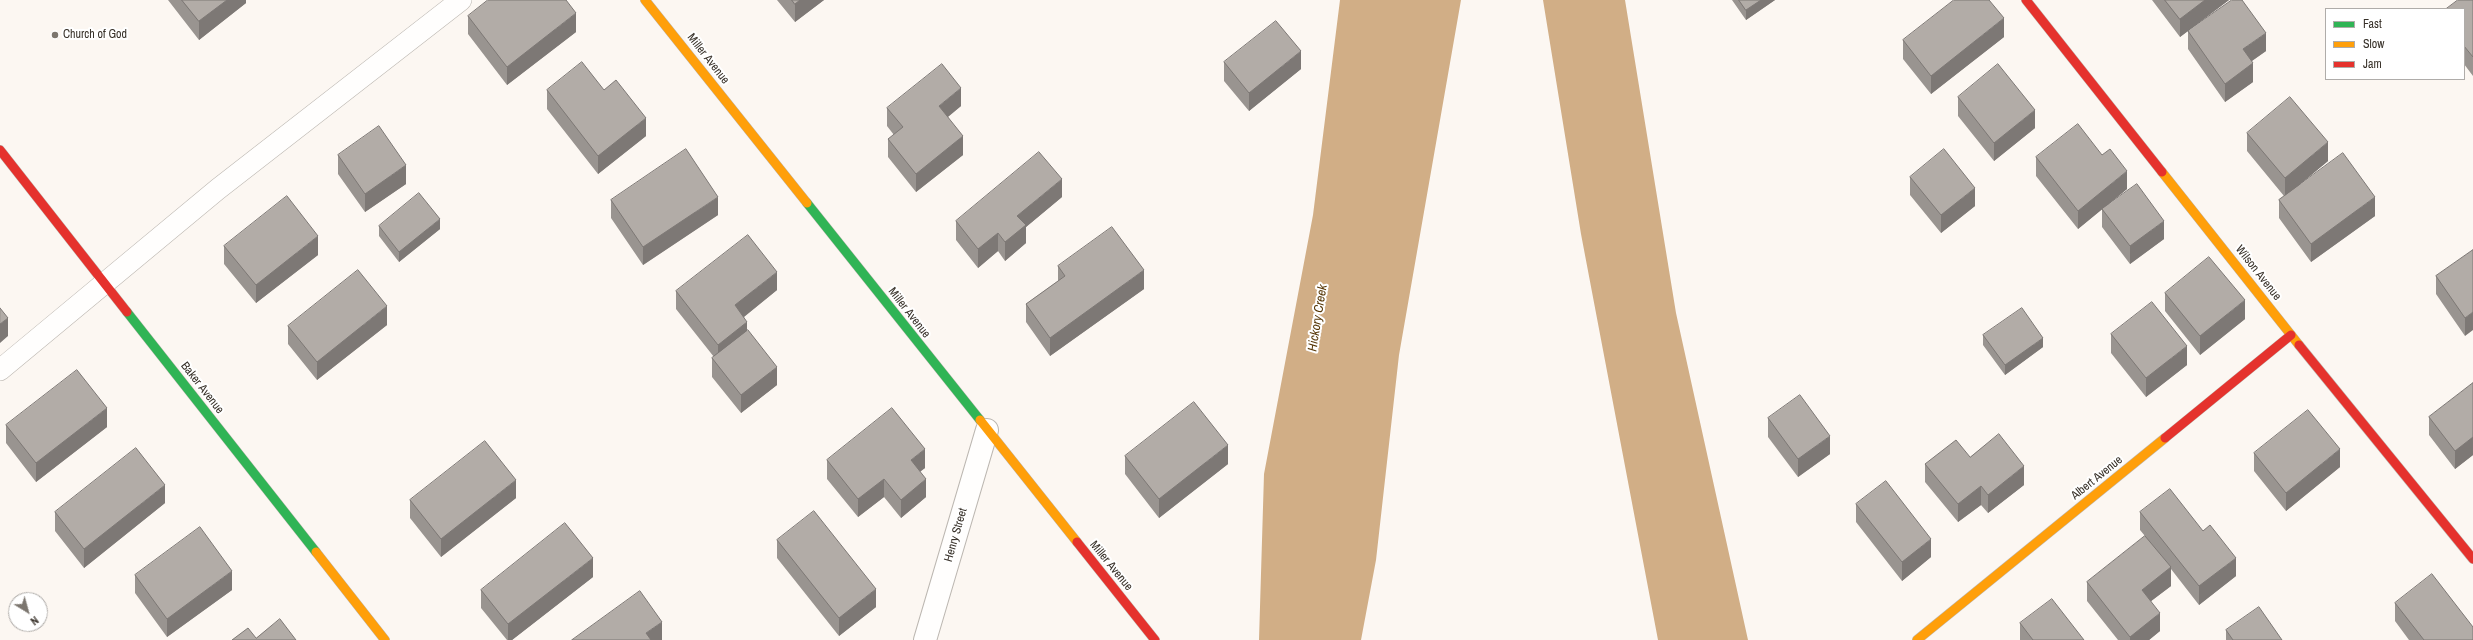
<!DOCTYPE html>
<html>
<head>
<meta charset="utf-8">
<style>
	body { margin:0 }
	#map { position:relative; width:2473px; height:640px; overflow:hidden; background:#fcf7f2; font-family:"Archivo Narrow",sans-serif }
	canvas { display:block }
	.legend { position:absolute; left:2325px; top:8px; width:140px; height:72px; box-sizing:border-box; background:#fff; border:1px solid #afaca9; margin:0; padding:5px 7px; list-style:none; font-size:12px; color:#373028 }
	.legend li { display:flex; align-items:center; gap:8px; height:20px }
	.legend b { width:20px; border:1px solid #afaca9 }
	.north { position:absolute; left:8px; top:592px; width:40px; height:40px; box-sizing:border-box; background:#fff; border:1px solid #afaca9; border-radius:50%; rotate:143deg; font-size:11px; font-weight:700; line-height:16px; text-align:center; color:#373028 }
	.north::after { content:''; display:block; margin:auto; width:14px; height:18px; background:#7c766f; clip-path:polygon(50% 0,100% 100%,50% 72%,0 100%) }
</style>
</head>
<body>
<div id="map">
<canvas width="2473" height="640"></canvas>
<ul class="legend">
<li><b style="height:5px;background:#30b455"></b>Fast</li>
<li><b style="height:5px;background:#ff9f0a"></b>Slow</li>
<li><b style="height:5px;background:#e5322d"></b>Jam</li>
</ul>
<div class="north">N</div>
</div>
<script>
const ctx = document.querySelector('canvas').getContext('2d');
ctx.lineJoin = 'round';
function fillPath(path, color) { ctx.fillStyle = color; ctx.fill(path, 'evenodd'); }
function strokePath(path, color, width, dash) { ctx.strokeStyle = color; ctx.lineWidth = width; ctx.lineCap = dash ? 'butt' : 'round'; ctx.setLineDash(dash || []); ctx.stroke(path); }
function write(font, color, halo, rows, align = 'center') {
  ctx.font = font + ' "Archivo Narrow",sans-serif'; ctx.lineWidth = 4; ctx.setLineDash([]); ctx.textBaseline = 'middle'; ctx.strokeStyle = halo; ctx.fillStyle = color; for (const [text, x, y, turn = 0] of rows) {
    ctx.save(); ctx.translate(x, y); ctx.rotate((+turn || 0) * Math.PI / 180); ctx.textAlign = isNaN(turn) ? turn : align; if (halo) ctx.strokeText(text, 0, 0); ctx.fillText(text, 0, 0); ctx.restore();
  }
}
fillPath(new Path2D(`
	M1340,0H1461L1399,355L1376,560L1361,640H1259L1264,474L1313,215Z
	M1543,0H1625L1676,313L1748,640H1658L1581,234Z`), '#d1ae86');
const lane = new Path2D(`
	M0,370L218,189L461,0`);
const street = new Path2D(`
	M925,640L987,430`);
const fast = new Path2D(`
	M807,203L980,420
	M127,312L316,552`);
const slow = new Path2D(`
	M645,0L807,203
	M2162,172L2299,345
	M980,420L1077,542
	M316,552L385,640
	M1917,640L2165,438`);
const jam = new Path2D(`
	M2026,0L2162,172
	M0,150L127,312
	M2299,345L2473,559
	M2165,438L2291,335
	M1077,542L1155,640`);
strokePath(lane, '#bcb7b1', 22);
strokePath(street, '#bcb7b1', 24);
strokePath(fast, '#bcb7b1', 10);
strokePath(slow, '#bcb7b1', 10);
strokePath(jam, '#bcb7b1', 10);
strokePath(lane, '#fffefd', 21);
strokePath(street, '#fffefd', 22);
strokePath(fast, '#30b455', 9);
strokePath(slow, '#ff9f0a', 9);
strokePath(jam, '#e5322d', 9);
fillPath(new Path2D(`
	M168,0H246V3L199,40Z
	M777,0H824L795,22Z
	M1732,0H1775L1746,20Z
	M2152,0H2229L2189,30L2266,51L2252,61L2253,82L2225,102L2188,49V31L2180,37Z
	M2473,0V76L2464,64V9Z
	M468,16L576,32L507,85L468,34Z
	M2004,37L1931,94L1903,59V40Z
	M1224,62L1301,69L1249,111L1224,81Z
	M547,90H604L646,136L598,174L547,109Z
	M1958,97L2035,128L1994,161L1958,116Z
	M961,106L948,117L963,155L916,192L888,157V139L894,135L887,126V108Z
	M2247,133L2328,161L2300,184L2375,216L2311,262L2279,218V200L2284,196L2247,151Z
	M338,155L406,184L365,212L338,174Z
	M2036,157L2127,189L2109,204L2164,239L2130,264L2102,227V209L2078,229L2036,176Z
	M1910,177L1975,206L1941,233L1910,195Z
	M1062,197L1026,227V243L1005,261L998,251L978,268L956,240V221Z
	M611,200L718,215L643,265L611,218Z
	M379,226L440,229L399,262L379,236Z
	M224,246L318,255L256,303L224,264Z
	M2473,250L2465,336L2436,294V276Z
	M1058,266L1144,289L1050,356L1026,322V304L1058,281Z
	M777,290L744,317L747,331L777,385L741,413L712,377V358L714,357L676,309V291Z
	M2165,293L2245,319L2200,355L2165,311Z
	M387,325L317,380L288,344V326Z
	M2111,334L2187,365L2146,397L2111,353Z
	M1983,335L2043,347L2005,375L1983,345Z
	M2473,383V455L2455,469L2429,435V417Z
	M1768,418L1830,454L1798,477L1768,437Z
	M6,425L107,427L36,482L6,443Z
	M2254,453L2340,467L2286,511L2254,471Z
	M1125,456L1228,464L1159,518L1125,474Z
	M1970,457L2024,485L1988,513L1981,505L1958,522L1925,482V464Z
	M827,460L925,468L920,471L926,497L901,518L884,497L858,517L827,479Z
	M516,498L441,557L410,518V500Z
	M165,503L84,568L55,531V512Z
	M1856,504L1931,557L1902,581L1856,522Z
	M2140,512L2236,576L2199,605L2171,569V586L2151,601L2160,631L2149,640H2118L2087,601V582L2145,536L2140,530Z
	M777,540L876,607L839,636L777,558Z
	M135,575L232,590L167,637L135,593Z
	M593,577L512,640H507L481,608V590Z
	M2395,603L2473,640H2409L2395,621Z
	M2020,623L2084,640H2020Z
	M2226,630L2282,640H2226Z`), '#999490');
fillPath(new Path2D(`
	M227,0H246V3L199,40V21Z
	M800,0H824L795,22V4Z
	M1761,0H1775L1746,20V10Z
	M2205,0H2229L2180,37V19Z
	M576,13V32L507,85V67Z
	M2004,18V37L1931,94V76Z
	M2266,33V51L2243,67V49Z
	M1301,51V69L1249,111V93Z
	M2253,63V82L2225,102V84Z
	M961,88V106L939,124V106Z
	M2035,110V128L1994,161V143Z
	M646,118V136L598,174V156Z
	M963,136V155L916,192V174Z
	M2328,142V161L2285,197V178Z
	M406,165V184L365,212V194Z
	M2127,171V189L2078,229V211Z
	M1062,179V197L1026,227V243L1005,261V242L1017,216Z
	M1975,188V206L1941,233V215Z
	M718,197V215L643,265V247Z
	M2375,197V216L2311,262V244Z
	M440,219V229L399,262V252Z
	M2164,221V239L2130,264V246Z
	M998,233V251L978,268V249Z
	M318,236V255L256,303V285Z
	M1144,270V289L1050,356V338Z
	M777,272V290L735,324V305Z
	M2245,300V319L2200,355V336Z
	M387,306V325L317,380V362Z
	M2473,312V330L2465,336V318Z
	M8,318V336L0,343V324Z
	M747,322V340L718,363V345Z
	M2043,338V347L2005,375V365Z
	M2187,346V365L2146,397V378Z
	M777,367V385L741,413V395Z
	M107,408V427L36,482V463Z
	M1830,436V454L1798,477V459Z
	M2473,437V455L2455,469V451Z
	M1228,445V464L1159,518V499Z
	M925,449V468L911,479V460Z
	M2340,449V467L2286,511V493Z
	M2024,466V485L1988,513V495Z
	M884,479V497L858,517V499Z
	M926,479V497L901,518V500Z
	M516,480V498L441,557V539Z
	M165,485V503L84,568V549Z
	M1981,486V505L1958,522V504Z
	M1931,539V557L1902,581V562Z
	M593,558V577L512,640H508V624Z
	M2236,558V576L2199,605V586Z
	M2171,567V586L2142,608V590Z
	M232,571V590L167,637V619Z
	M876,589V607L839,636V618Z
	M2160,613V631L2149,640H2130V637Z
	M662,622V640H646V633Z`), '#7d7875');
const building = new Path2D(`
	M182,0H227L199,21Z
	M488,0H566L576,13L507,67L468,16Z
	M792,0H800L795,4Z
	M1739,0H1761L1746,10Z
	M1954,0H1989L2004,18L1931,76L1903,40Z
	M2165,0H2205L2180,19Z
	M2232,0H2242L2266,33L2243,49L2253,63L2225,84L2188,31Z
	M2458,0H2473V57L2464,46V9H2446Z
	M1276,21L1301,51L1249,93L1224,62Z
	M582,62L604,90L616,80L646,118L598,156L547,90Z
	M942,64L961,88L939,106L963,136L916,174L888,139L903,127L887,108Z
	M1998,64L2035,110L1994,143L1958,97Z
	M2290,97L2328,142L2285,178L2247,133Z
	M2078,124L2102,155L2110,149L2127,171L2078,211L2036,157Z
	M379,126L406,165L365,194L338,155Z
	M686,149L718,197L643,247L611,200Z
	M1944,149L1975,188L1941,215L1910,177Z
	M1039,152L1062,179L1017,216L1026,225L1005,242L998,233L978,249L956,221Z
	M2343,153L2375,197L2311,244L2279,200Z
	M2137,184L2164,221L2130,246L2102,209Z
	M419,193L440,219L399,252L379,226Z
	M287,196L318,236L256,285L224,246Z
	M1112,227L1144,270L1050,338L1026,304L1065,276L1058,266Z
	M748,235L777,272L735,305L747,322L718,345L676,291Z
	M2473,250V312L2465,318L2436,276Z
	M2209,257L2245,300L2200,336L2165,293Z
	M358,270L387,306L317,362L288,326Z
	M2152,302L2187,346L2146,378L2111,334Z
	M0,308L8,318L0,324Z
	M2022,308L2043,338L2005,365L1983,335Z
	M748,330L777,367L741,395L712,358Z
	M77,370L107,408L36,463L6,425Z
	M2473,383V437L2455,451L2429,417Z
	M1800,395L1830,436L1798,459L1768,418Z
	M1194,402L1228,445L1159,499L1125,456Z
	M892,408L925,449L911,460L926,479L901,500L884,479L858,499L827,460Z
	M2308,410L2340,449L2286,493L2254,453Z
	M1999,434L2024,466L1988,495L1981,486L1958,504L1925,464L1956,440L1970,457Z
	M485,441L516,480L441,539L410,500Z
	M136,448L165,485L84,549L55,512Z
	M1886,481L1931,539L1902,562L1856,504Z
	M2170,489L2203,531L2210,525L2236,558L2199,586L2140,512Z
	M814,511L876,589L839,618L777,540Z
	M565,523L593,558L508,624L481,590Z
	M200,527L232,571L167,619L135,575Z
	M2145,536L2171,567L2142,590L2160,613L2130,637L2087,582Z
	M2432,574L2473,627V640H2424L2395,603Z
	M640,591L662,622L646,633L651,640H572Z
	M2052,599L2084,640H2033L2020,623Z
	M2259,607L2282,640H2233L2226,630Z
	M280,619L296,640H232L248,628L256,638Z`);
fillPath(building, '#b2aca7');
strokePath(building, '#7d7875', 1);
for (const [x, y, r, color] of [
	[55,35,4,"#7c766f"]
]) { const dot = new Path2D(); dot.arc(x, y, r, 0, 2 * Math.PI); ctx.fillStyle = color; ctx.fill(dot); strokePath(dot, '#fff', 1.5); }
write('12px', '#373028', '#fff', [
	["Church of God",63,35]
], 'left');
write('12px', '#373028', '#fff', [
	["Miller Avenue",708,59,52],
	["Wilson Avenue",2258,273,52],
	["Miller Avenue",909,313,52],
	["Baker Avenue",202,388,52],
	["Albert Avenue",2097,478,-39],
	["Henry Street",956,535,-74],
	["Miller Avenue",1111,566,51]
]);
write('italic 13px', '#573707', '#fff', [
	["Hickory Creek",1318,318,-81]
]);
</script>
</body>
</html>
